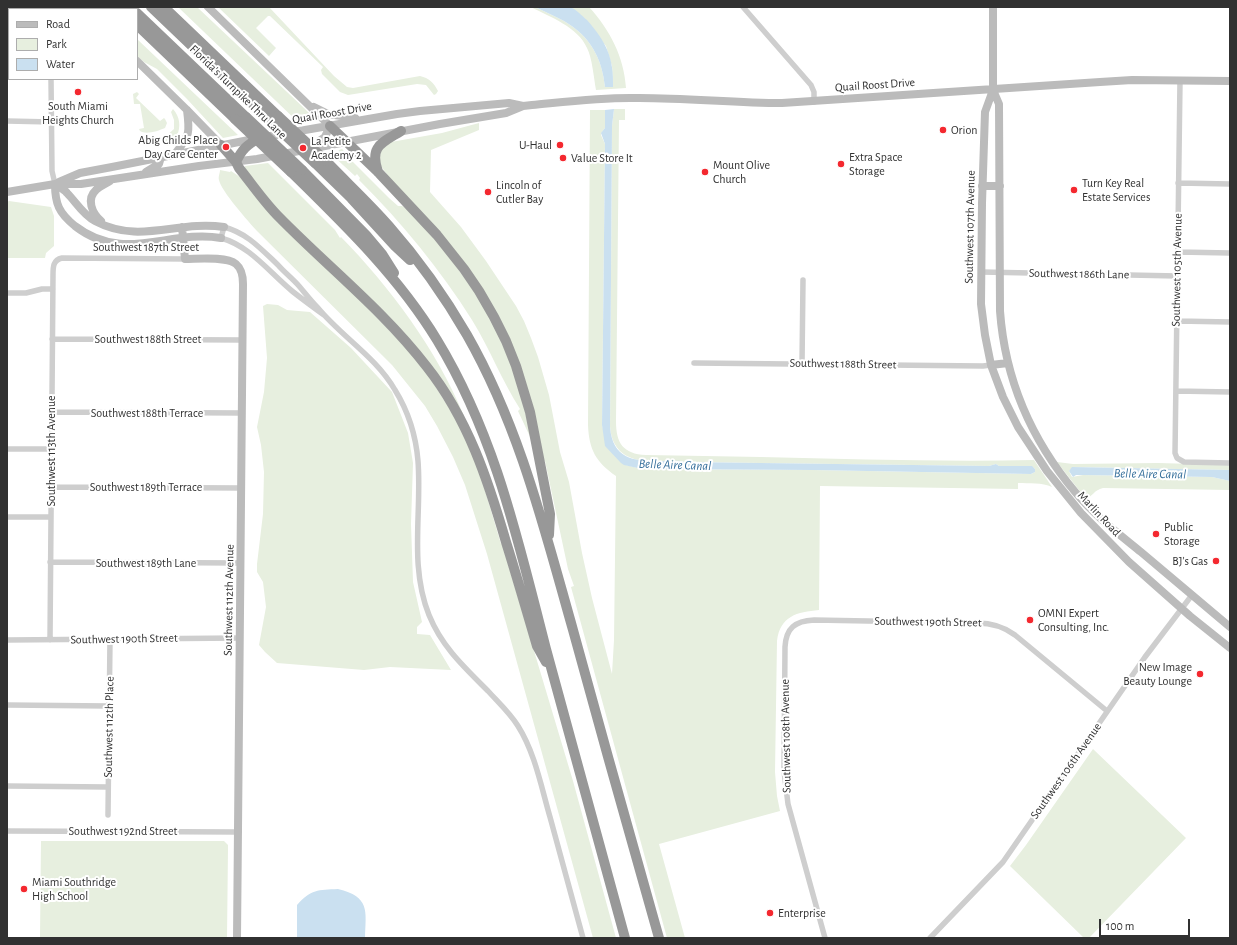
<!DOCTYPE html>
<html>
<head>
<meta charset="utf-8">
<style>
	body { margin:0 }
	#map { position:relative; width:1237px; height:945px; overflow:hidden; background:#fff; font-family:"Alegreya Sans",sans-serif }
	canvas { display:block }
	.frame { position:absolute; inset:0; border:8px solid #313131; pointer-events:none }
	.legend { position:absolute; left:8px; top:8px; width:130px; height:72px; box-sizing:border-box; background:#fff; border:1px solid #adadad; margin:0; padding:5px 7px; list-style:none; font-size:12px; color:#313131 }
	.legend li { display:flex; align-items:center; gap:8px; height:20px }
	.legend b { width:20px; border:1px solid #adadad }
	.scale { position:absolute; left:1099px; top:919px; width:91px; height:18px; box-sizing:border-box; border:2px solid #313131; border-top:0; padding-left:5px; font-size:12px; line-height:14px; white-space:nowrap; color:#313131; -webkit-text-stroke:3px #fff; paint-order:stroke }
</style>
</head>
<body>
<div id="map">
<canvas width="1237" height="945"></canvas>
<div class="frame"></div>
<ul class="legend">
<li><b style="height:5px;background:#bbb"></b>Road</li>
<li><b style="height:11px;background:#e7efdf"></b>Park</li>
<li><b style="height:11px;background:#cae0f0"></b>Water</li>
</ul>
<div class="scale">100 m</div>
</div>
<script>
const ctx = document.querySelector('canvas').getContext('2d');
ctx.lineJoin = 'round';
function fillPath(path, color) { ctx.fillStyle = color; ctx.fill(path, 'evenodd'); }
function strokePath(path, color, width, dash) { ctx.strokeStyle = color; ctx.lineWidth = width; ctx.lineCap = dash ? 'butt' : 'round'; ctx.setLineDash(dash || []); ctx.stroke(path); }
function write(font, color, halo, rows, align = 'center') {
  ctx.font = font + ' "Alegreya Sans",sans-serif'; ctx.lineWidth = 4; ctx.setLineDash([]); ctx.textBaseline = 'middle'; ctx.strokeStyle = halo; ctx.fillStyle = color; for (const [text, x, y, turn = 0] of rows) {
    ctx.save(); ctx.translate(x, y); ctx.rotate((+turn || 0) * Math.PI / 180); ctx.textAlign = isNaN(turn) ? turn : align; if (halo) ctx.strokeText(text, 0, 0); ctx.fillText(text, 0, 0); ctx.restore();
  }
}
fillPath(new Path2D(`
	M178,7H197L304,108L313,117L312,118L313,120L311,121V122L300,124Z
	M218,7H269L334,76L347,87L353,88L420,76C429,78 434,83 438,91L436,94L434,95L426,85L417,84L348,95L340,92L322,74L321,70L323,67L270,16H268L256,28L276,48L269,56Z
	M531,7H535C545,12 555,16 564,21C590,36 602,58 605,87H613L612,66L606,46L576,11L570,7H589C610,30 624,57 626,88L596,90C594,79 592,57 587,48C578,27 550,17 531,7Z
	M137,39L238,135L223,138L187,99L157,69L144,62L137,56Z
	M137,92L139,94L136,98L160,121L164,118L165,119L167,123L165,128C158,131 146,135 140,131L139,129L144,128L140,104H134L133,94Z
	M173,109C180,117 181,126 177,136L176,135L175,137L176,138L175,140H173V143L168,146H166L164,142L167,138L166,136L174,129V120L171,112Z
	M614,109H625V120H619L616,421C616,443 623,454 646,455C685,456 723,456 761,457C852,459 943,462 1034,460L1052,487C1042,482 1029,484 1018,483V489L820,486L819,610C797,612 780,616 777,641L775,772L777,796L780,811L659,844L685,938H667L571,587L574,586L568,569L545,461H544L506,332L383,169L379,163L381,149L391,142L442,133L479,123V130L431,150L430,192L461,227L486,261L516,306L524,321L531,338L538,357L549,395L560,452L569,482L582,553L592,598L612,674L614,640L616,476C596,462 589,450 588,425L590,110H605V128L602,132L601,135L605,144L602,425L607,447L626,465L642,469L813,470L1031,474L1035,472V469L1031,466H999L996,464L989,466L684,462C679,461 676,461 671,461C643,463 613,462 610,427L612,126Z
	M342,149L351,158L350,159H348L353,162L389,198L398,206H402L409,210L436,238L488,311L517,378L532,441L518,411L520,409C502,381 490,349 472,320C440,269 402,223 359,180L360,178L357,174L355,176L331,154L337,153L346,157L338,152L339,150Z
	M268,163L335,230L340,238L341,237C390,287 437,350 464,416L447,390L272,205L245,168V166Z
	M220,170L230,172L231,171L240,177L420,362L454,416L465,436L481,477L501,544H502L573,781L616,938H593L487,554L465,485L453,457L437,426L425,406L392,365L257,231C249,222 221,191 219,180C218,177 220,173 220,170Z
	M9,201L51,207L54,216V246L46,253L45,258H7V202Z
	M267,304L278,305L287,310L310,312L351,348L392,392L408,433L413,463L411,524L413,582L422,622L417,627V634L430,635L451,670L390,667L364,670L277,663L265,652L259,645L266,607L263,582L257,572V564L263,514L264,472L261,445L257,427L264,392L267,358L263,306Z
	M1057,462L1073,464L1158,463L1230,465V470L1073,467L1069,471L1072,477L1083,475L1212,477L1230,481V490L1103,488C1094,490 1093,496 1086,499Z
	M1093,749L1186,838L1089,938H1084L1010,866L1026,845Z
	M41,841H224L228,845V848L227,938H40Z`), '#e7efdf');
fillPath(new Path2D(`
	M535,7C543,7 563,5 570,7C576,9 582,16 587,20C606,42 614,57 613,87H605C602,58 590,36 564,21C555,16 545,12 535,7Z
	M614,109L612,126L610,427C613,464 641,461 668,461C674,461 678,460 684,462L989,466L996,464L999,466H1032L1035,469V472L1031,474L813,470L642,469L624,465L621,463L605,446L602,425L605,144L601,133L605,128V110Z
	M1072,467L1230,470V481L1212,477L1083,475H1076L1073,477L1069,471Z
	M338,889C370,897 366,910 365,938H297V905C311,889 318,890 338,889Z`), '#cae0f0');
strokePath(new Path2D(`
	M743,7L811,85L814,92V102
	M7,32H9
	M51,79L52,171L55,184
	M1180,81L1175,453L1177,458L1184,462L1230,463
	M7,121L52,122
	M1178,183L1230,184
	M1178,252L1230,253
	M981,272L1178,276
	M7,293H26L42,289H53
	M324,315C313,307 302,299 292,291C269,272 250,246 221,238L224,227C247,233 261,249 278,265C284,272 292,278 299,286C305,293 311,301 318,308C342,337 376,357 395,390C408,411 416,437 418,461C422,513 409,565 429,615C442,647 464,667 488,691C498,702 510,713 518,726C535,753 541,786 550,817C561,857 572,898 583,938
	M1177,321L1230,322
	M52,339L243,340
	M694,363L983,366L991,365
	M802,364L803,280
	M1176,391L1230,392
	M52,412L242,413
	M7,449H51
	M51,487L241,488
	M7,517H51
	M50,562L241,563
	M7,640L240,638
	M50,640L53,275C53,267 53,260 62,258L185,259
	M7,705L109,706
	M7,786L108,787
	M108,815L110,639
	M7,831L239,832
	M825,938L788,804L784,771L785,647C786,628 795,621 814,620L977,623C991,623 1003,626 1015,635L1107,711
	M930,938L1003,862L1145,657L1192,595`), '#cecece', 5.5);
strokePath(new Path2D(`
	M74,7L76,9
	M208,7L330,126
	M993,7V90L999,104L1000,311C1005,379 1032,441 1076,493C1095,516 1119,534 1141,552C1171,577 1200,602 1230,627
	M137,61L187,110L221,145
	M993,90L985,112L982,203L981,304L985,335L991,365L1003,397L1018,427L1047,471L1081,513L1129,562L1190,616L1230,648
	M314,107L328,114L355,118
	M309,148L325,137L330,126
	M175,154C190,135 190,133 187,110
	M146,172L159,164L161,157
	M59,182L80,173L112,167L259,138L397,114L420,111L509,103L523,106
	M55,184C55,204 59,213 75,226C124,264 169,229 221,238
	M55,184C59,187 64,189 67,193C76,202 83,215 95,221C140,245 177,220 224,227
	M982,186H1000
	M7,192L55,184H81L199,166L257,159L440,124L506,113L523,106L532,105C564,102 597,98 630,98C681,97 731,103 782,103L1100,82L1132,80L1230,81
	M101,221C92,213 86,199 96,190C100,186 106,184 110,181
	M182,227L185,259C198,259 226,256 236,264C242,269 243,277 243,284L237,938
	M991,365L1008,363`), '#bbb', 8);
strokePath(new Path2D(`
	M118,7L120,9
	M151,7L267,118
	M164,7L278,116
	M137,13L246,117
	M137,25L235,119
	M330,126L379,173L437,235L464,269L479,291L494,317L506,341L516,366L530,412L550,514L549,535
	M221,145L236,162L239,168C252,184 264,202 279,217C328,267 384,311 427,367C468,419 488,480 506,542C517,577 527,612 537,646L546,662
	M326,161C347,183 369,203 389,226C418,259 445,297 467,335C520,428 544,528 573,630C601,733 630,835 659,938
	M236,162C242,149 247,145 259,138
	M315,163L351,198L395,246L410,260
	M302,170L366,235L382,254L394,273
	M291,172C344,224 398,276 437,340C496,437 518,541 546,649C572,746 599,842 625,938
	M378,172C369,146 382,143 401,131`), '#989898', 10);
strokePath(new Path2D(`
	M278,116L326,161
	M246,117L302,170
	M267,118L315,163
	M235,119L291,172`), '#989898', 10);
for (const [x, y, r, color] of [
	[78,92,4,"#f4282f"],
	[943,130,4,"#f4282f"],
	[560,145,4,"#f4282f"],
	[226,147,4,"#f4282f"],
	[303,148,4,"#f4282f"],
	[563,158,4,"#f4282f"],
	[841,164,4,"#f4282f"],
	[705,172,4,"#f4282f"],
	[1074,190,4,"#f4282f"],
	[488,192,4,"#f4282f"],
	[1156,534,4,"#f4282f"],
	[1216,561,4,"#f4282f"],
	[1030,620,4,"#f4282f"],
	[1200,674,4,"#f4282f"],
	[24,889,4,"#f4282f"],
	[770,913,4,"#f4282f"]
]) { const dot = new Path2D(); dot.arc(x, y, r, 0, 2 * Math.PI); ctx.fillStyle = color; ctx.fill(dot); strokePath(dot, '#fff', 1.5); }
write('12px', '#313131', '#fff', [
	["Quail Roost Drive",875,85,-4],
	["Florida's Turnpike Thru Lane",238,92,44],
	["Quail Roost Drive",332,113,-10],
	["Southwest 107th Avenue",970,227,-89],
	["Southwest 187th Street",146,247],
	["Southwest 105th Avenue",1177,270,-89],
	["Southwest 186th Lane",1079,274,1],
	["Southwest 188th Street",148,339],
	["Southwest 188th Street",843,364,1],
	["Southwest 188th Terrace",147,413],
	["Southwest 113th Avenue",51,451,-90],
	["Southwest 189th Terrace",146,487],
	["Marlin Road",1099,514,47],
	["Southwest 189th Lane",146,563],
	["Southwest 112th Avenue",229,600,-89],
	["Southwest 190th Street",928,622,1],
	["Southwest 190th Street",124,639,-1],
	["Southwest 112th Place",109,727,-89],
	["Southwest 108th Avenue",786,736,-91],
	["Southwest 106th Avenue",1066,771,-55],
	["Southwest 192nd Street",123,831]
]);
write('12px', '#313131', '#fff', [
	["South Miami",78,106,"center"],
	["Heights Church",78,120,"center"],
	["Orion",951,130],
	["Abig Childs Place",218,140,"right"],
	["Day Care Center",218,154,"right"],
	["La Petite",311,141],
	["Academy 2",311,155],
	["U-Haul",552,145,"right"],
	["Extra Space",849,157],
	["Storage",849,171],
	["Value Store It",571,158],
	["Mount Olive",713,165],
	["Church",713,179],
	["Turn Key Real",1082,183],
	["Estate Services",1082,197],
	["Lincoln of",496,185],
	["Cutler Bay",496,199],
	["Public",1164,527],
	["Storage",1164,541],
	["BJ’s Gas",1208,561,"right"],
	["OMNI Expert",1038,613],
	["Consulting, Inc.",1038,627],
	["New Image",1192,667,"right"],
	["Beauty Lounge",1192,681,"right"],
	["Miami Southridge",32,882],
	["High School",32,896],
	["Enterprise",778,913]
], 'left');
write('italic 13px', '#37709c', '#fff', [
	["Belle Aire Canal",675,465,2],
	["Belle Aire Canal",1150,474,1]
]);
</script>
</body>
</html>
